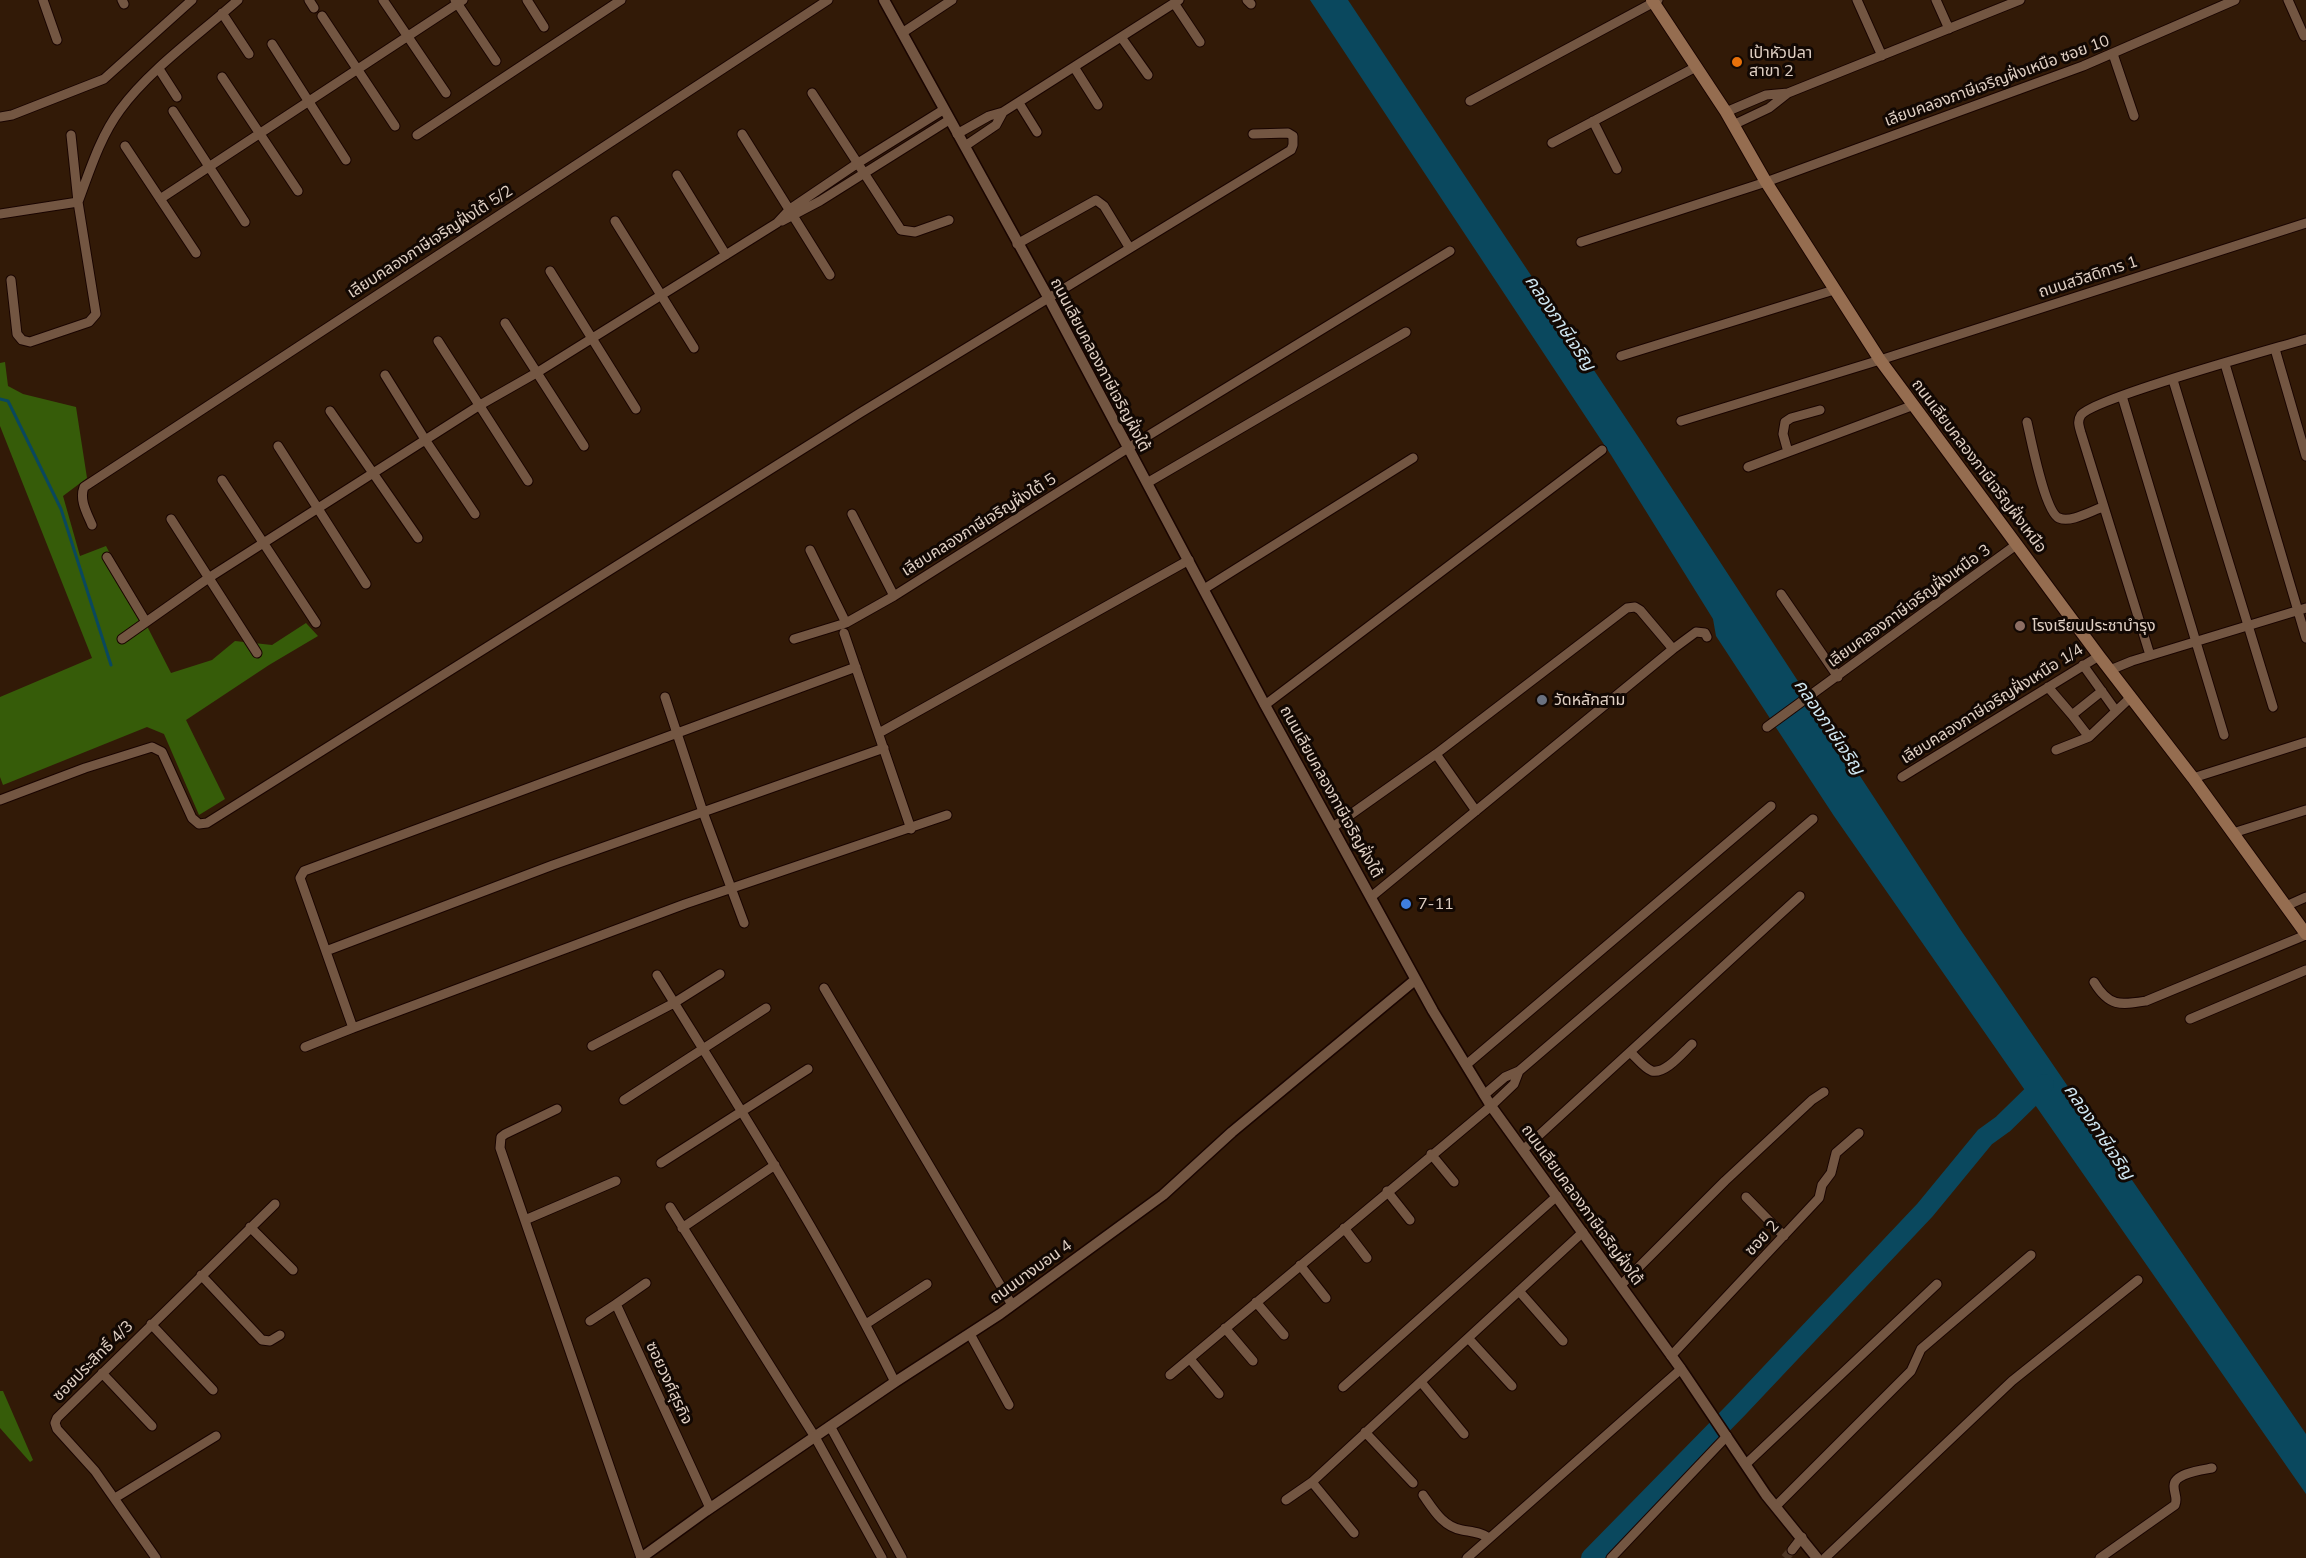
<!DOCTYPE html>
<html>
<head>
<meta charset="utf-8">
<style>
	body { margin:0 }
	canvas { display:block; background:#321a07 }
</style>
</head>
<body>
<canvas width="2306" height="1558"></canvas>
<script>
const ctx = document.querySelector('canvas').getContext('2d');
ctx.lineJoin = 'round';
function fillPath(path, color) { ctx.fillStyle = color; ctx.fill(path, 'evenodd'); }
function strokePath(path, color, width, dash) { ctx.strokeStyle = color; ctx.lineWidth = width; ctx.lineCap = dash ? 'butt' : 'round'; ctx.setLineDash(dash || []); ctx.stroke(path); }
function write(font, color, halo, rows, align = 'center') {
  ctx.font = font + ' Mulish,"Noto Sans Thai",sans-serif'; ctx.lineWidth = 6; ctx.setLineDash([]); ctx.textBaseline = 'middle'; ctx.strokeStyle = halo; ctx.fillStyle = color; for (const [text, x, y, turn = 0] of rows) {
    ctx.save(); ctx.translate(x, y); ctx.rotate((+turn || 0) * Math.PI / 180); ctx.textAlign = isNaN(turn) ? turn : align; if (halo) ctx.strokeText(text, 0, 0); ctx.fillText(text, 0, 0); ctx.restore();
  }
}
fillPath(new Path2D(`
	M5,362L8,386L23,394L76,407L87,478L63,496L80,556L106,546L171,673L212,660L235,641L272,645L306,623L318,636L269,665L186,720L225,799L199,815L164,734L147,727L3,785L0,777V697L92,658L0,426V363Z
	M0,1391H3L33,1460L30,1462L0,1428Z`), '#365c09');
fillPath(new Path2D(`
	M1310,0H1348L1639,438L1960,929L2306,1434V1494L1834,816L1716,636L1713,619L1611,455Z`), '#0a485e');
strokePath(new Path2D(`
	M0,399L8,401L61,509L111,665`), '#0a485e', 3);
strokePath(new Path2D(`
	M1591,1558L1738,1408L1925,1210L1985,1137L2003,1124L2044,1084`), '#0a485e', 20);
strokePath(new Path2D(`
	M1785,1558L1792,1550`), '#4c3523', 9, [9, 4.5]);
const minor = new Path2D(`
	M43,0L57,40
	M122,0L124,4
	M309,0L314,8
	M383,0L446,93
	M455,0L496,61
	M527,0L544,27
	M1247,0L1251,4
	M1857,0L1882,56
	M1936,0L1949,29
	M2288,0L2304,36
	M1174,3L1200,42
	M222,13L249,54
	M322,16L395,126
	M902,33L952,0
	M1121,37L1148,75
	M272,44L346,160
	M2113,54L2134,116
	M1074,67L1098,105
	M159,69L177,97
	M222,77L298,191
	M812,93L901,230L915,232L949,220
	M1470,101L1658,0
	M1019,103L1037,132
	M173,111L245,222
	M1726,112L1766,95L1788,93L2020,0
	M0,117L12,115L104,79L192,0
	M1593,121L1617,169
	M1733,125L1769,108L1788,93
	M742,134L830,275
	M957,134L989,116L1003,112L1179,0
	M417,135L621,0
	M1552,143L1696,67
	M125,146L196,253
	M965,146L996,125L1003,112
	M677,175L726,255
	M160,199L463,0
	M0,214L78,202C90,170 100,137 120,110C150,69 200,34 238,0
	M615,221L694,348
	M782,221L820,201L949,120
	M1581,242L1766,182L2083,66L2235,0
	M1017,244L1096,200L1104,206L1129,247
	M550,271L636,409
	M11,280L17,334L22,340L30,342L89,322L96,314L78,202L71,135
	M505,323L584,446
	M438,341L528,481
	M2275,349L2306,456
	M1621,356L1834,290
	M2225,364L2306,638
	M385,375L426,441L475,514
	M2173,380L2273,707
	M2122,396L2224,735
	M330,411L418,538
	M1681,421L1880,360L2306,223
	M2027,422C2031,439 2045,512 2059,518C2071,523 2091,511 2103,507
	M278,446L366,584
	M1788,452L1783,434L1785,422L1791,418L1820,410
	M1748,467L1914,405
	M222,480L316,623
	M1147,483L1406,332
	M852,514L894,596L1128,448L1450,251
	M171,519L257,653
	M92,525C87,513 79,500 84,487L828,0
	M810,550L846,623L894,596
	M107,557L146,622
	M1204,589L1413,458
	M1781,594L1838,677
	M844,633L911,829
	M122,639L210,577L480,405L538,372L777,223L790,209L858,163L943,110
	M794,639L846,623
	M2150,655L2081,433C2079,426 2077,421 2081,415C2094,398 2273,349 2306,339
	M2083,665L2116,711
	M2110,670L2132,661L2306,608
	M2048,687L2072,715L2102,691
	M665,697L703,812L744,923
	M1265,705L1602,450
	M2072,715L2089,737
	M1767,727L2016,545
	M879,733L1189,560
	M2056,750L2089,737L2131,697
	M1436,754L1476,811
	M1902,777L2099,656
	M2193,778L2306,742
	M0,800L85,768L152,747L162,752L192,818L199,824L207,823L860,413L1291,150L1293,145V136L1288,133L1253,134
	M1333,827L1436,754L1627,608L1635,607L1640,610L1673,649
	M2233,833L2306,810
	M1371,897L1673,649L1696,632L1705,633L1707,637
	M2286,906L2306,897
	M326,951L553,865L884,748
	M657,975C740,1109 825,1241 895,1382
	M2094,982C2109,1007 2120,1005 2146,1001L2306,935
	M824,988L1012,1305
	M2190,1019L2306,970
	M353,1028L685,904L947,815
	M592,1046L674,1003L720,974
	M305,1047L353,1028L300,878L304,871L856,667
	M1630,1052C1636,1057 1644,1068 1652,1071C1666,1074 1683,1052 1692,1044
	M1466,1065L1771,806
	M1484,1095L1505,1077L1519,1071L1813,819
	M624,1100L766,1008
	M557,1109L505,1134L501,1137L500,1148L641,1558
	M1524,1149L1800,896
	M1431,1154L1454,1182
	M661,1163L808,1069
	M1387,1191L1410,1220
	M1746,1197L1784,1236
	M670,1207L815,1437L882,1558
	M525,1220L616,1181
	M250,1227L293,1270
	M682,1228L775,1165
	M1344,1228L1367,1258
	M1300,1265L1326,1298
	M201,1275L262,1340L270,1341L280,1335
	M646,1283L616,1304L710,1508
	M1621,1285L1725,1181L1812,1100L1824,1092
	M1519,1291L1563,1341
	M1256,1302L1284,1335
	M590,1321L616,1304
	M151,1324L213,1390
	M866,1324L927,1284
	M1225,1328L1253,1361
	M970,1334L1009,1405
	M1469,1339L1512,1386
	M1671,1356L1819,1198L1822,1185L1831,1173L1836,1153L1859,1133
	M1190,1359L1219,1394
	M102,1373L152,1426
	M1170,1375L1491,1106L1514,1084L1519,1071
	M1421,1382L1464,1434
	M1343,1387L1557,1196
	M830,1426L902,1558
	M1365,1432L1413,1483
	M1746,1464L1937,1284
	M1312,1482L1354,1533
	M1423,1495C1433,1509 1443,1527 1462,1530C1473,1532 1480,1532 1489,1538
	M115,1498L216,1436
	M1286,1500L1312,1482L1583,1232
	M1776,1506L1911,1371L1921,1349L2031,1255
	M1792,1550L1802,1537
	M156,1558L95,1471L57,1429L55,1423L57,1418L275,1204
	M1467,1558L1681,1369
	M1611,1558L1727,1436
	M1825,1558L2012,1381L2138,1280
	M2100,1558L2175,1505C2178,1498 2174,1494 2174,1486C2174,1473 2202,1470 2212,1468`);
const tertiary = new Path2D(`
	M884,0L1048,297L1265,705L1433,1011L1491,1106L1681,1369L1766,1495L1817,1558
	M641,1558L706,1511L895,1382L1000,1314L1163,1195L1232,1132L1415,980`);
const secondary = new Path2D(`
	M1652,0L1726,112L1766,182L1880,360L2099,656L2193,778L2306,934`);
strokePath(minor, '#190400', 11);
strokePath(tertiary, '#190400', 13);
strokePath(secondary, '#190400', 14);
strokePath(minor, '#735642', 9);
strokePath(tertiary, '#735642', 10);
strokePath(secondary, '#956d50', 12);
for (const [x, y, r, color] of [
	[1737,62,6,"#e8710a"],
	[2020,626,6,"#8d6e63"],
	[1542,700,6,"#6b7280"],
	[1406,904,6,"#3f7fe0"]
]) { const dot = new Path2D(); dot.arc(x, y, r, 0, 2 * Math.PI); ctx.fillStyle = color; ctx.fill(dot); strokePath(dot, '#120803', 2); }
write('16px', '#e0d0c4', '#120803', [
	["เป้าหัวปลา",1749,53],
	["สาขา 2",1749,71],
	["โรงเรียนประชาบำรุง",2032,626],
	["วัดหลักสาม",1554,700],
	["7-11",1418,904]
], 'left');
write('16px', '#e0d0c4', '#120803', [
	["เลียบคลองภาษีเจริญฝั่งเหนือ ซอย 10",1997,81,-20],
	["เลียบคลองภาษีเจริญฝั่งใต้ 5/2",430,242,-33],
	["ถนนสวัสดิการ 1",2088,277,-18],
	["ถนนเลียบคลองภาษีเจริญฝั่งใต้",1100,365,62],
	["ถนนเลียบคลองภาษีเจริญฝั่งเหนือ",1979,466,53],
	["เลียบคลองภาษีเจริญฝั่งใต้ 5",979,525,-32],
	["เลียบคลองภาษีเจริญฝั่งเหนือ 3",1909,606,-36],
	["เลียบคลองภาษีเจริญฝั่งเหนือ 1/4",1992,704,-32],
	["ถนนเลียบคลองภาษีเจริญฝั่งใต้",1331,792,61],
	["ถนนเลียบคลองภาษีเจริญฝั่งใต้",1582,1205,54],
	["ซอย 2",1762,1238,-47],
	["ถนนบางบอน 4",1031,1272,-36],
	["ซอยประสิทธิ์ 4/3",93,1361,-45],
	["ซอยวงศ์สุรกิจ",669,1383,65]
]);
write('italic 18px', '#cfe6f1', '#120803', [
	["คลองภาษีเจริญ",1560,323,56],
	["คลองภาษีเจริญ",1829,727,56],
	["คลองภาษีเจริญ",2099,1132,56]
]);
</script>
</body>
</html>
